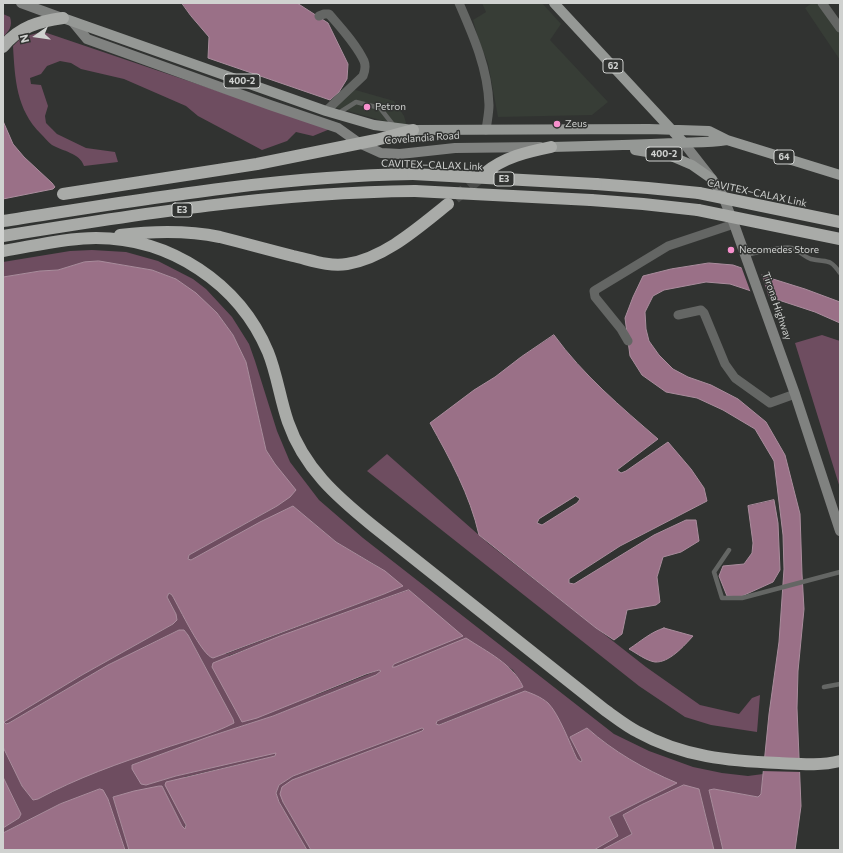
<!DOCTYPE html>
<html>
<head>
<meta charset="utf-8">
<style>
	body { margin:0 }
	#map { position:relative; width:843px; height:853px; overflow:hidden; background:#313331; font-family:Commissioner,sans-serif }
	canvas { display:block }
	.frame { position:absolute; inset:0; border:4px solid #d0d2d0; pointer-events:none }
	.north { position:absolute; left:16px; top:16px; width:40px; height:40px; -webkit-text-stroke:3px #313331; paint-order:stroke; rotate:257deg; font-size:11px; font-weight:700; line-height:16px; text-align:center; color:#d0d2d0 }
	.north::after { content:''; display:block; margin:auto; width:14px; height:18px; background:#d0d2d0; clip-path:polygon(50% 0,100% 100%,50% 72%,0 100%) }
</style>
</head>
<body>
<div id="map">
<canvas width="843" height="853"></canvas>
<div class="frame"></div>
<div class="north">N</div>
</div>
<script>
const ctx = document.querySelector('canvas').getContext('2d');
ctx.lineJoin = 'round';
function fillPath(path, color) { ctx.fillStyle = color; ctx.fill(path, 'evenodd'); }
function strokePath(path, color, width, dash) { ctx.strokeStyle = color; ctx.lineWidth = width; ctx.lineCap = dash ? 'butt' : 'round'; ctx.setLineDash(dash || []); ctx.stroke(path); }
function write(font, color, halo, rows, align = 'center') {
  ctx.font = font + ' Commissioner,sans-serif'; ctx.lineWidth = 3; ctx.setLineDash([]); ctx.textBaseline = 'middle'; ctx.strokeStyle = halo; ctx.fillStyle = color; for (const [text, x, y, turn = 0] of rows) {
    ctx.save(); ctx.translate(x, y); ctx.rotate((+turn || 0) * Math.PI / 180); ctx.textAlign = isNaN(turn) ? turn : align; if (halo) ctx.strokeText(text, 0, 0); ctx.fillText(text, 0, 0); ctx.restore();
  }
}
fillPath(new Path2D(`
	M482,3H542L561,24L550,40L608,102L592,115L498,117L488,63L479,41L473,20L486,12Z
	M812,3H821L840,31V60L805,8Z
	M352,89L394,101L404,116L407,126L380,120L334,107Z`), '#373d36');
fillPath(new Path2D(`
	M3,14L10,17C13,26 9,31 3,37Z
	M38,33H47L330,129L313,136L296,132L287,141L262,150L198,116L186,106L124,79L81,69L71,63L60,61L47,66L41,74L30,78L31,84L41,85L48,106L45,116L46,123L57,134L86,148L115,152L118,162L84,166C80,153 62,151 52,145C48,142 44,137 41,134C16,109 15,79 13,46L22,37Z
	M92,250L126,252L158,261L193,279L206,289L232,317L249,344L255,361L277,431L290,462L319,500L363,538L614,734L649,751L693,767L722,773L748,776L763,774L761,794L758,797L714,789L709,790L723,850H714L699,789L623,815L632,834L602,850H594L617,836L609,817L676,783C644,769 614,752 587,728L570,737L582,760L581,762L577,759L559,720L548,704L526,691L438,725L436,724L437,721L523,687L513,670L466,638L395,667H391L394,664L462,636L409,590L228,656L316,695L379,670L382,671L376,675L273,716L208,737L132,765L146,785L176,776L277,752L275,756L184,777L185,829L182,826L162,786L113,797L129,850H125L108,799L60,804L3,833V828L19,818L21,814L3,777V747L22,786L33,800L38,799C99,765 168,746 233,723V719L188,635L184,630H179L108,665L9,723L6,724L4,721L82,675L173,624L176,614L167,597L169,593L172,595L226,654L384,594L402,586L374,564L336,542L293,506L191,560L188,559L189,555L277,506L284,476L275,464L266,450L246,362L233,335L217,313L186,286L176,279L152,270L117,264L84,262L58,270L40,271L3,277V262L70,251Z
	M822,335L840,341V488L795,343Z
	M387,454L489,544L646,667L700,705L739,714L752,698L760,695L757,732L711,725L685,717L639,686L367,471Z
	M422,728L424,729L422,731L292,780L283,802L311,850H307L279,802L276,793L279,785L293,776Z`), '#6e4d60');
const water = new Path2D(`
	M182,3H297L328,23L348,64L347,79L339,92L330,100L208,58L209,37L191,16Z
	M3,121L13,144L24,157L52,183L55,187L53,189L3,199Z
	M99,261L152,270L176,279L196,293L217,313L233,335L246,362L266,450L275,464L296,490L290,497L277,506L189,555L188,559L191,560L260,522L293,506L336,542L385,571L403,586L384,594L213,658C202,656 179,607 172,595L169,593L167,597L176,614L177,620L173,624L82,675L4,722L6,724L9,723L108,665L179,630H184L188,635L233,719L234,723C211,735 185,741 162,749C119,763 77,778 38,799L33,800L22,786L3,747V277L40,271L58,270L84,262Z
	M709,263L733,265L773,279L805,289L840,302V323L815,312L730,284L706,282L664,290L653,296L645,312L646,329L649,341L659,355L673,369L688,377L711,385L738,399L766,422L785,455L800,514L802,574L804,609L798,671L797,708L801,806L795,850H723L709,790L714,789L758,797L761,794L769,714L779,642L784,569L783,535L774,461L755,429L723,410L697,398L666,392L642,375L630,356L625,318L633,297L643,276L671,269Z
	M554,335C583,375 621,407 658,439L617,470L621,473L626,471L668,442L691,469L704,488L707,501L620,546L569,579V583L574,584L654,535L686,520H696L699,541L681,552L663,557L657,577L660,602L656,605L627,610L622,634L614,640L596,628L479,535C470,495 450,459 430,423L474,390L495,377L521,357ZM576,496L580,499L577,503L542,525L537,523L539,519Z
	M774,500L778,523L780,570L773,582L740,597L727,596L719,576L723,566L744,564L752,553L753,543L748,506Z
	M409,590L463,636L394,664L392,667H395L466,638C487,652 513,664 523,687L437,721L436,724L439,725L525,691C533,694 541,697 548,703C559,714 570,744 577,759L581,762L582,760L570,737L587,728C614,752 644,769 677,783L609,817L618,836L594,850H311L283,802L280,794L282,787L292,780L422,731L424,729L422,728L293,776L279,785L276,793L279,802L307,850H129L113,797L134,791L159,786H162L182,826L185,829L186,825L165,785L166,782L275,756L276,753L176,776L146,785L141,784L132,769V765L208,737L273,716L376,675L381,671L379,670L366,674L257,718L242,722L212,667L213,663L280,636Z
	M664,628L693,636C684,646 669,663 655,662C647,661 636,653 629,649C641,641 651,632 664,628Z
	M3,777L21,814L19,818L3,828Z
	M684,785L699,789L714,850H602L632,834L623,815L641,805Z
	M100,789L103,790L108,799L125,850H3V833L60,804Z`);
fillPath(water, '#9a7087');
strokePath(water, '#aa8d9d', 1);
fillPath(new Path2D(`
	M741,266L761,273L770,300L751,293Z
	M762,757L802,759V772L761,771Z`), '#313331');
strokePath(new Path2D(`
	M455,198L485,173`), '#494b49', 12, [12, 6]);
strokePath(new Path2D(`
	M337,114L356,102L380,108L394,126
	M746,255C756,253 785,245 792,248C799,250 804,257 811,259C827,263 829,257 840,273
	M729,550L714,572L722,598H742L840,572
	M824,687L840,684`), '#646664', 4.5);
strokePath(new Path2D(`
	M459,3C473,35 488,69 489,105C489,113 487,122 486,130
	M822,3L840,28
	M319,16L324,14H329C341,28 356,44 364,61C366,66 365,71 363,76L326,111
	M678,315L701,310L704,313L725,364L735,378L770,403L795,394
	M628,341L621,329L595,297L594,291L597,289L668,246L734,224`), '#646664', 9);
strokePath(new Path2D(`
	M21,3L62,18
	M73,22L87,39L270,105L338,128L359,143L381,153L400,154L455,148L540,147
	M683,142L712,179L722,194L734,224L795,394L840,531`), '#808280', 10);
strokePath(new Path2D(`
	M554,3L683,142
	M63,18L326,111L374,125L413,130L649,129L709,131L727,140L840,175
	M551,147C592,146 633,145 674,143C692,142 709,143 727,140
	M635,150L671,156L692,165L712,179`), '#959895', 10);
strokePath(new Path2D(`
	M3,47C18,27 40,21 63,18
	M485,173C504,157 527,152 551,147
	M596,184L648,188L699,193
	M63,194L257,164L376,140L413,130
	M591,200L643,204L698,210
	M3,221C139,200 276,176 413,174
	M120,235C154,231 186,230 220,237C244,243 269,250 293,256C311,260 329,267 347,264C385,258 419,227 448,204
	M3,236C139,214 277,192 415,191
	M3,251C34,246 65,238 96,238C170,238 239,283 268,352C277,374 280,399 288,422C304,468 336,496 373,526L605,710C615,717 626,726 638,732C683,757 729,761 779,763C800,764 820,766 840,761`), '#a9aba8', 12);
strokePath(new Path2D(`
	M413,174L596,184
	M415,191L591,200
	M699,193L840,222
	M698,210L840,239`), '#a9aba8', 12);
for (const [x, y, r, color] of [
	[367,107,4,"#f790cd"],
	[557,124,4,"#f790cd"],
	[731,250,4,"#f790cd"]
]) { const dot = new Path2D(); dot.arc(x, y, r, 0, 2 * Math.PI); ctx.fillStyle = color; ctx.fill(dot); strokePath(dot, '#313331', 1.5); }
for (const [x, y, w] of [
	[613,66,20],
	[242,81,36],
	[664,154,36],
	[784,157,20],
	[504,179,20],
	[182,210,20]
]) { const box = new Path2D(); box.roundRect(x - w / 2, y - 7, w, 14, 3); ctx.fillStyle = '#313331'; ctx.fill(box); strokePath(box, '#d0d2d0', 1); }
write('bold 9px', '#d0d2d0', null, [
	["62",613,66],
	["400-2",242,81],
	["400-2",664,154],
	["64",784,157],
	["E3",504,179],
	["E3",182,210]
]);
write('10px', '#d0d2d0', '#313331', [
	["Petron",375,107],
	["Zeus",565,124],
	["Necomedes Store",739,250]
], 'left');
write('10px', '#d0d2d0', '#313331', [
	["Covelandia Road",422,138,-4],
	["CAVITEX–CALAX Link",432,165,2],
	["CAVITEX–CALAX Link",757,193,12],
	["Tirona Highway",777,306,71]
]);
</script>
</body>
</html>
